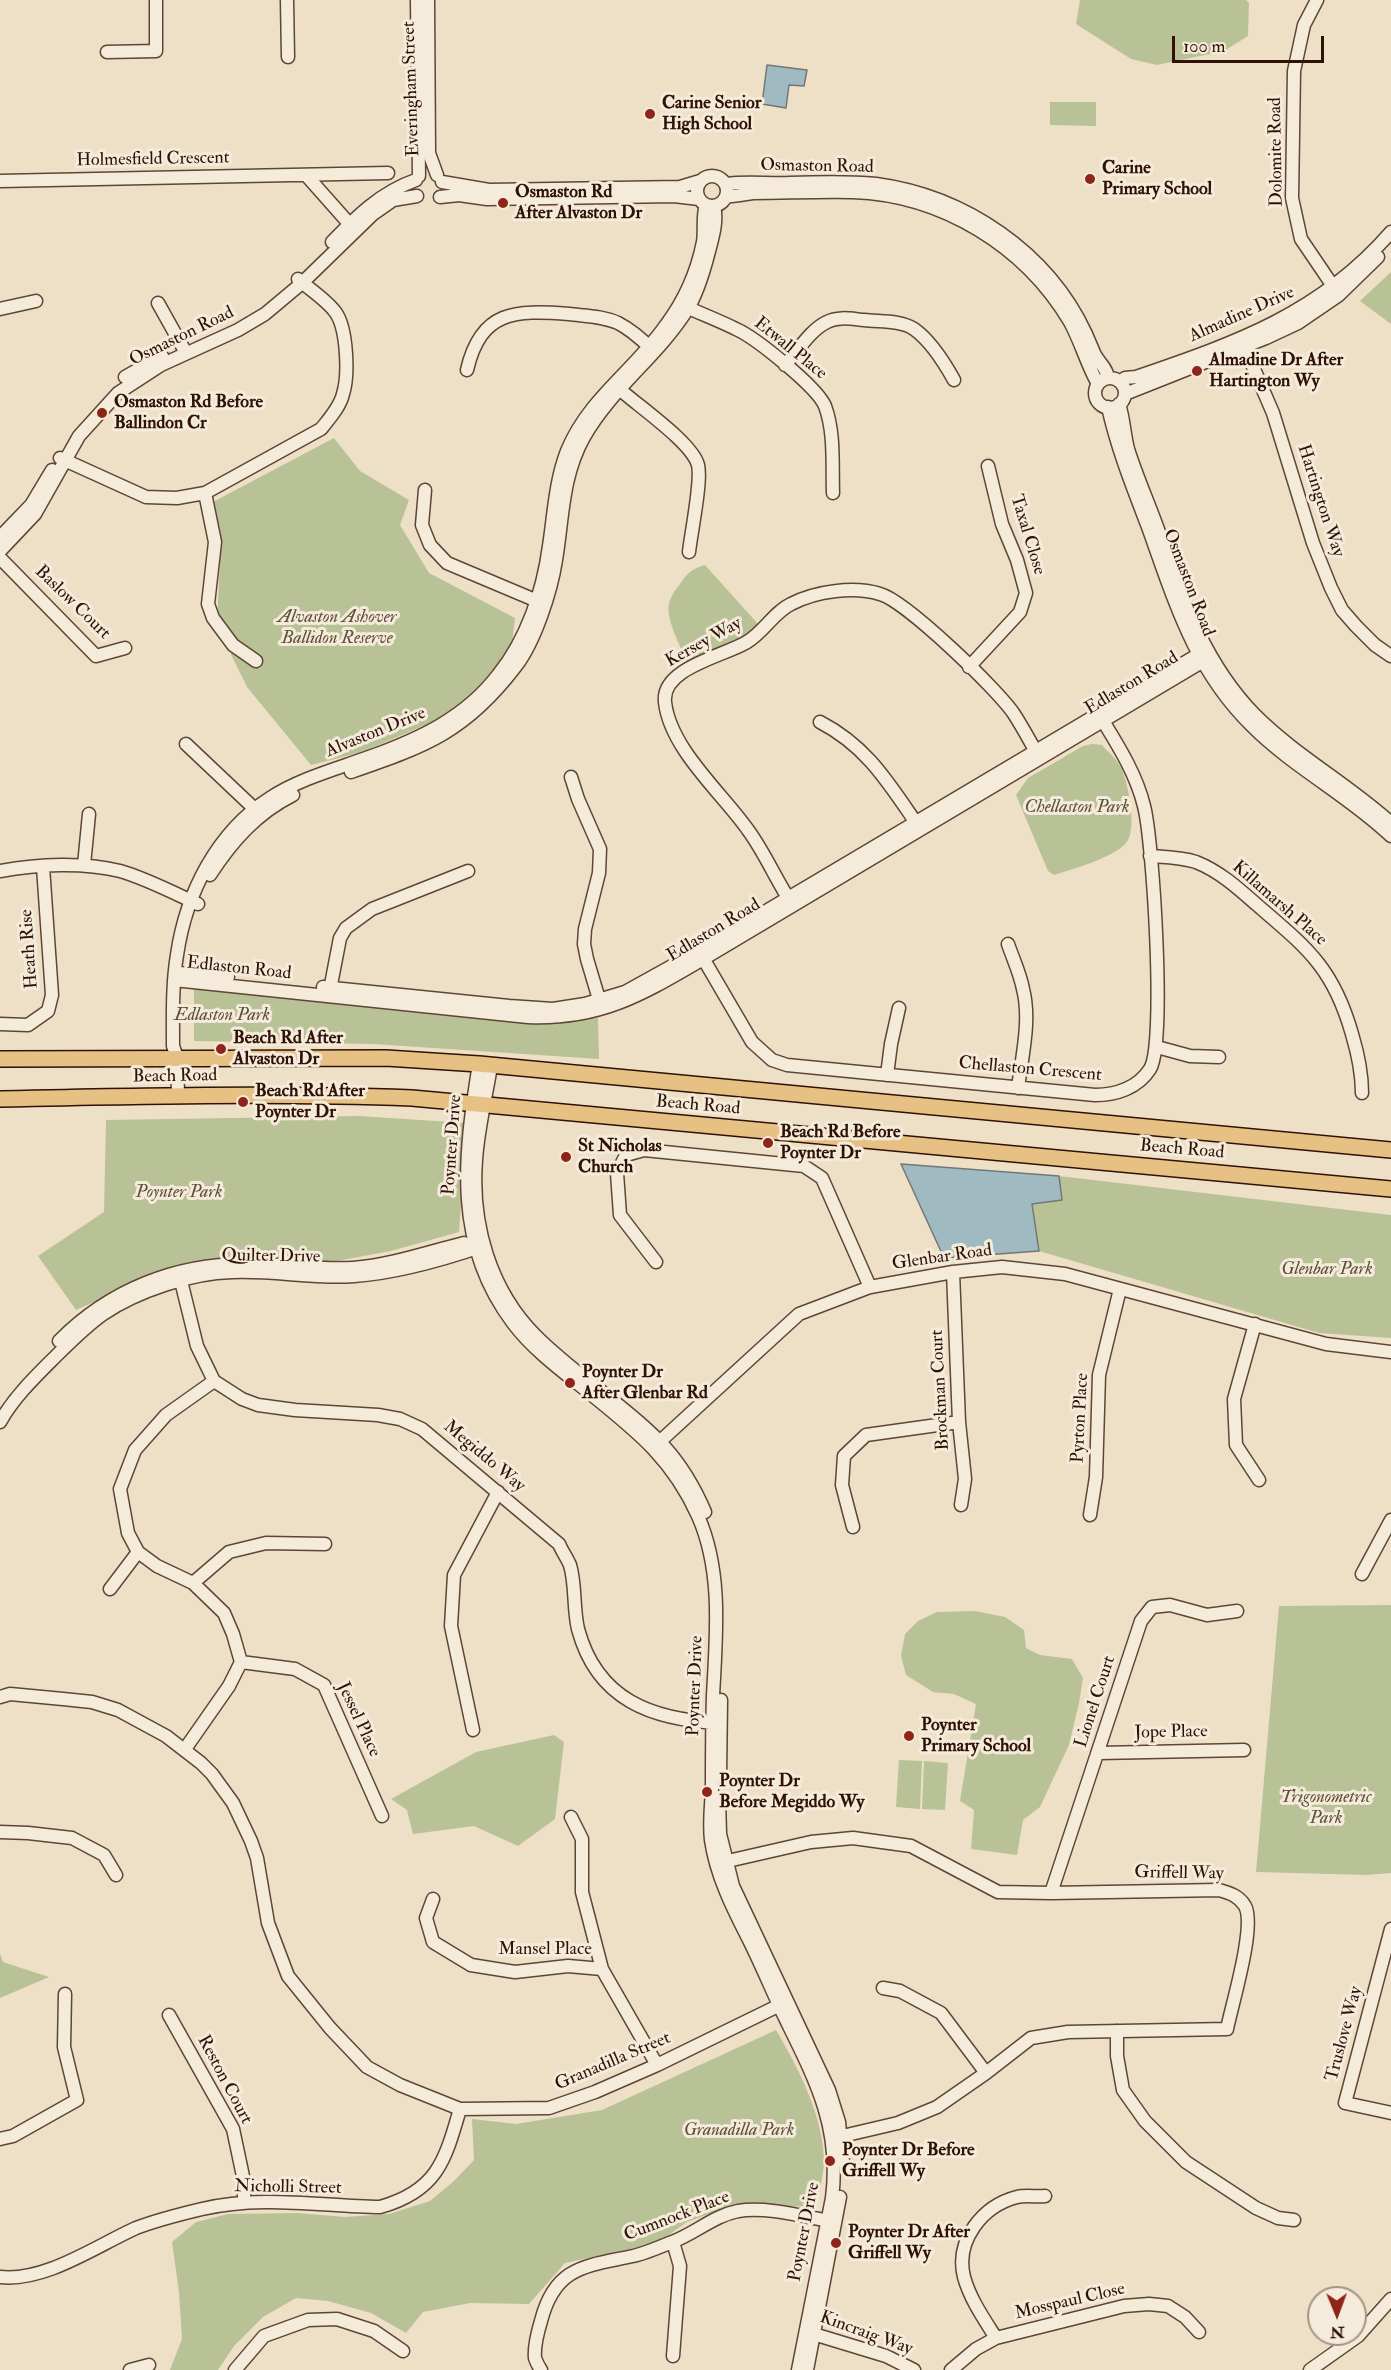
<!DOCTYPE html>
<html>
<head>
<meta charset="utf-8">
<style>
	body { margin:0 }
	#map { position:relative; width:1391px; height:2370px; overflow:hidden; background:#eee0c7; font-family:"IM FELL Double Pica",serif }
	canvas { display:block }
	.north { position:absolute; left:1307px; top:2286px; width:60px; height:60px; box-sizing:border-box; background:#f4ebdb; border:2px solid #a59485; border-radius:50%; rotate:179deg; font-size:16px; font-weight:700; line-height:24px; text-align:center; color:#2f1105 }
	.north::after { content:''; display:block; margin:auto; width:21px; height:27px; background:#8f2418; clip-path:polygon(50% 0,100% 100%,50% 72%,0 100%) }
	.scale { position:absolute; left:1172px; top:36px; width:152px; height:27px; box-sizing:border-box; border:3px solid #2f1105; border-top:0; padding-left:8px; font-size:18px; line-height:21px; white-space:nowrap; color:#2f1105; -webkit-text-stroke:4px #f4ebdb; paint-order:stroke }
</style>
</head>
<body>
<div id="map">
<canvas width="1391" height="2370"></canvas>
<div class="north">N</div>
<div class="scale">100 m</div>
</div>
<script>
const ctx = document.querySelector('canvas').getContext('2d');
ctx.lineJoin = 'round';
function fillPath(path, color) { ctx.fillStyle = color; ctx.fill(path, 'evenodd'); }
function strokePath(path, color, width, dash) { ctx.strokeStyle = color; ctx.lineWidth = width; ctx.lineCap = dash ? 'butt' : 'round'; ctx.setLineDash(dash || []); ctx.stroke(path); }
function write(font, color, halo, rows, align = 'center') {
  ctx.font = font + ' "IM FELL Double Pica",serif'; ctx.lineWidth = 6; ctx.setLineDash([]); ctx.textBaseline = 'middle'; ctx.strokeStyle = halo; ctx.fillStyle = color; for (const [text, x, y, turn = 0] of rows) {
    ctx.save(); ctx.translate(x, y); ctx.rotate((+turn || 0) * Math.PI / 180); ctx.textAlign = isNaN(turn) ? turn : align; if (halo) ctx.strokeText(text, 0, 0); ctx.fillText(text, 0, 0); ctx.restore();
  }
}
fillPath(new Path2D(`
	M1080,0H1246L1249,3L1248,36L1224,51L1157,65L1131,59L1076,24Z
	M1050,102H1096V126L1050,125Z
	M1391,272V324L1360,301Z
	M334,438L360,471L409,500L400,525L429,573L515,618L512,643L480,692L437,720L362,752L311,765L247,687L217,626L220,559L213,502Z
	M705,565L759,625L746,635L687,662C681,647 663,615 670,600C672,594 676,589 680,584C687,573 693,568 705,565Z
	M1092,744L1102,745C1107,751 1116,758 1120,766C1128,780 1138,830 1126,843C1113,858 1073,869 1054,875L1048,871L1016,795L1028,778L1083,746Z
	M194,987L541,1022L598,1018L599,1059L373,1044L194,1041Z
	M359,1116L467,1123L459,1232L391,1251L326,1263L166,1270L76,1310L38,1256L104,1212L106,1120Z
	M1059,1176L1391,1215V1338L1319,1333L1039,1251L1032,1204L1062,1200Z
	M1391,1605V1873L1366,1875L1256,1872L1279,1606Z
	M975,1611L1005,1617L1024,1630L1026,1648L1040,1655L1072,1659L1083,1678L1079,1703L1069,1745L1040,1807L1023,1820L1017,1855L971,1849L974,1810L960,1801L976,1704L954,1694L933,1692L906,1675L901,1656L905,1634L918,1621L937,1612Z
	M554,1735L564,1742L555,1819L518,1846L474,1826L413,1834L407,1810L391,1799L476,1752Z
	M899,1760L922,1761L920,1809L896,1807Z
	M924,1761L948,1763L945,1810L922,1809Z
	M0,1954L3,1962L49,1977L0,1998Z
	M776,2030C798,2067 823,2116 824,2160C824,2175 819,2191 816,2206L725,2208L687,2222L657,2243L565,2263L529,2304L470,2303L423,2312L406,2333L371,2313L328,2301L296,2298L263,2317L234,2346L218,2370H170L182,2339L179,2292L172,2242L196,2222L228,2214L297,2213L345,2217L389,2214L430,2201L454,2181L474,2160L472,2119L516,2124L602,2110Z`), '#b8c296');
const water = new Path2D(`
	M767,65L807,70L804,86L789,85L786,108L762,104Z
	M901,1164L1059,1176L1062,1200L1032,1204L1039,1251L944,1258Z`);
fillPath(water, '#a0bac1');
strokePath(water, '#737676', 1.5);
const minor = new Path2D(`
	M287,0L288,57
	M417,0L419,176
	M428,0L429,153L437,175
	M1317,0L1304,25L1294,71L1292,198L1301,239L1339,295
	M107,52L156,51V0
	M306,175L353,228
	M697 191a15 15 0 1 1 30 0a15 15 0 1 1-30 0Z
	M0,181L388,173
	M442,182L489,190L680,187L700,181
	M726,184C746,181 769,184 790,183C818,182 847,181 876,184C965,196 1048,252 1086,334C1089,341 1092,348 1095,355C1100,364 1107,368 1108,378
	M726,196C735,197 744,194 753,193C786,193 820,191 853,192C942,195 1025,246 1070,322C1081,342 1087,365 1098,384
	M440,197L459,195L487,199L674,196L699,199
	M332,242C356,217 381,192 416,180
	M158,303L186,353
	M682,305C699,313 718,320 736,329C756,338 817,387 825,406C835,433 832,465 833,493
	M0,309L36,301
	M1241,339L1273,413L1313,543L1331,588L1342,610L1356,626L1375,645L1391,656
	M785,365C798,351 810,330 827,322C838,316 852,319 864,320C879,322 901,320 914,329C931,341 944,362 954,380
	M467,370C481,310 515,310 569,314C585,316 603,316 618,323C632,330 642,340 654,351
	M125,377L162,356
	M1095 393a15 15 0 1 1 30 0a15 15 0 1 1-30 0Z
	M1120,382L1125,378L1136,377C1235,343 1320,314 1391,232
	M616,386C635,404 692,442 698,465C702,481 691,533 689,552
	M1125,394L1266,338L1298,323L1339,295L1378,257
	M1119,404C1124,419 1124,434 1128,449C1137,478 1150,506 1160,535C1183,600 1205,664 1255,715C1296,756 1348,784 1391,823
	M1108,407C1117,448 1133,488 1148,527C1175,602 1194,669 1252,726C1294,768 1348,795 1391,836
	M60,458L146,497L177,498L205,493L321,429C329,419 340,407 343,394C349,375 347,329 336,313C327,300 309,289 298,279
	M425,490L422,525L430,545L447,563L542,603
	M205,493L215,542L208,604L213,618L233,645L256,661
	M0,537L31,505L52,470
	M0,551L35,514L79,436L118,393L161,365L238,330L265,314L302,283L373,214L393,200L417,196
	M0,558L96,656L125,648
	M969,667L1020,612L1026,593L1017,560L1002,524L988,466
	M820,722C868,747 889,784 919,827
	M186,744L259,813
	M351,772C426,746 466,732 516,666C535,641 551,592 556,560C563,518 562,476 584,437C611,389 657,357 687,310C697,294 703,274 708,255C712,240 718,221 714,206
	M571,777L578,799L600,849L599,873L585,929L584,944L587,959L601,1006
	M1150,856C1165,857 1181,857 1196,862C1219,871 1238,888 1256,904C1307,948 1333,967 1352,1034C1358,1054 1362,1072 1362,1093
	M84,865L89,814
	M0,871C38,864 83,862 120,871C145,878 174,893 198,904
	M210,875C232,841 257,813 293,795
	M792,904C776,880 765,853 748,830C723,794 670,749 665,702C661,668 724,656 747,642C764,632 774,612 791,604C816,591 854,586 880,594C906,601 998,690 1014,714C1023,728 1031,743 1039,757
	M1008,944C1013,959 1020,973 1023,989C1031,1020 1022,1056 1018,1088
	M700,953L752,1042L772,1060L787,1065L1095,1095C1116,1095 1138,1088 1150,1069C1166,1044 1153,840 1144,806C1136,773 1117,744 1100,716
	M179,973L228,977
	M174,980L528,1017C601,1020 643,994 703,959L1210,657
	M323,987L509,1006L553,1009L585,1004L625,992L699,951L1206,650
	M329,995L340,938L346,928L372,909L468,871
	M0,1024L28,1025L48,1011L52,995L43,867
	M1157,1047L1190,1056L1219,1057
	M479,1064C464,1156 453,1244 513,1323C534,1351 565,1373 592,1395C638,1432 673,1460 698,1516C723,1572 716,1637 713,1696C712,1727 712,1759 712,1790C711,1807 709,1824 711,1840C716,1875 733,1909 749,1940C762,1966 773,1993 786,2020C816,2081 841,2128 832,2198L798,2370
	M491,1066C486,1097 478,1129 476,1160C471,1224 490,1290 536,1336C558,1358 582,1376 606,1395C653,1433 680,1454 705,1512
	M887,1075L891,1044L899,1008
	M178,1095L177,1057L173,1046C173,1016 172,985 177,955C186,893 217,832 270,798C299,779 336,769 369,757C419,739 465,718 498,675C527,639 543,591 549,546C554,514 555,482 567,451C588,399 635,370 666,325C684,301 697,272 703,242C705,230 702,216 706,205
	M656,1262L620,1215L617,1173L626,1155L644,1150L804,1166L822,1178L870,1287
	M953,1272L959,1422L965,1479L961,1505
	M181,1281L197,1346L214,1381L242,1399L258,1405L295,1410L378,1415L400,1419L422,1429L559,1544C562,1551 567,1558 570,1565C576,1585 573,1608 578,1629C597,1700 652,1720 720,1723
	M1255,1324L1234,1399L1236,1445L1259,1480
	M59,1341C109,1290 177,1263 248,1264C283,1264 318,1270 353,1268C391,1265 428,1252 464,1243
	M0,1422C14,1397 36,1376 56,1356C71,1341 86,1326 103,1314C137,1291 191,1273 232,1272C273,1270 314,1279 354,1276C397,1273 442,1260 483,1246
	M656,1445L799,1314L870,1287L953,1272L1002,1267L1065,1274L1326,1344L1391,1352
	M1090,1515L1096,1477L1099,1375L1120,1289
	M853,1527L842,1485L844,1456L866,1435L959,1422
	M1362,1574L1391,1520
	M193,1583L229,1552L266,1543L325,1544
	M110,1589L138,1552
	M241,1662L295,1669L324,1685L382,1816
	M0,1697L10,1694L63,1699L92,1702L118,1710L166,1736L201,1763L212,1774L233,1803L251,1841L257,1858L268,1923L288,1976L330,2028L367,2067L400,2085L460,2109L549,2108L595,2092L657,2065L786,2002
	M473,1730L451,1626L454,1575L498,1492
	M185,1749L229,1686L241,1662L233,1634L224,1613L193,1583L157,1566L138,1552L128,1533L120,1489L135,1450L166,1415L214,1381
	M1099,1753L1244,1750
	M720,1776L721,1700
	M719,1799L720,1834L733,1886L829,2090L839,2122L843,2162
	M571,1817L582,1839V1892L602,1969L657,2065
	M0,1832L28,1833L72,1838L104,1855L116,1875
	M719,1863L811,1842L853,1838L911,1846L998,1892L1051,1893L1219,1890C1230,1893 1239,1896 1245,1906C1256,1926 1232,2004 1227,2029L1068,2032L1031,2038L986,2073L937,2107L898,2123L834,2138
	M1051,1893L1141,1621L1152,1607L1170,1605L1207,1615L1237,1611
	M433,1899L426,1918L433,1942L471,1965L515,1972L568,1966L602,1969
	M1391,1929L1345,2103L1391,2113
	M883,1988L900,1991L941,2013L986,2073
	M169,2015L233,2129L244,2181V2201
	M1117,2031V2056L1123,2090L1145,2121L1186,2162L1256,2208L1278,2218L1294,2220
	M0,2139L13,2136L77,2100L64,2047L65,1994
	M0,2277C45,2282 96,2246 136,2228C157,2220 181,2214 202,2209C261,2195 320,2206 380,2207C437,2191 445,2161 460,2109
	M807,2332L886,2356L914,2370
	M996,2338C984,2319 970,2299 964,2277C955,2241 982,2206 1017,2197C1026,2195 1036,2197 1045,2196
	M673,2356L680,2266L673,2242
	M130,2370L149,2365
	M235,2370L264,2336L308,2320L337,2319L374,2331L403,2351
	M541,2370C539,2367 536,2361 535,2358C534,2348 538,2331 541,2321C555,2266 586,2266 633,2256C646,2253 660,2247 672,2242C696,2233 713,2216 738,2211C767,2206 805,2217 834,2222
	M807,2370L840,2197
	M951,2370L976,2349L996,2338L1124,2306L1149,2304L1168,2306L1185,2317L1199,2332
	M1310,2370L1358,2336L1391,2299`);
const major = new Path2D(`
	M0,1059L386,1058L479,1064L1391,1150
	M0,1099C137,1096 275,1093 412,1098L1391,1189`);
strokePath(minor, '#5f4536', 15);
strokePath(major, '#2f1105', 18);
strokePath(minor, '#f4ebdb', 12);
strokePath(major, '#e7c084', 15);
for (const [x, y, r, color] of [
	[650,114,6,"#8f2418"],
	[1090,179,6,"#8f2418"],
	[503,203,6,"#8f2418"],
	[1197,371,6,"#8f2418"],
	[102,413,6,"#8f2418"],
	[221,1049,6,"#8f2418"],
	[243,1102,6,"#8f2418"],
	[768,1143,6,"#8f2418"],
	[566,1157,6,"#8f2418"],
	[570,1383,6,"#8f2418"],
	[909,1736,6,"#8f2418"],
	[707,1792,6,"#8f2418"],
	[830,2161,6,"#8f2418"],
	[836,2243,6,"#8f2418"]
]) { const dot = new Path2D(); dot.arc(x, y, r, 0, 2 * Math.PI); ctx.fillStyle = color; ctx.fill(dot); strokePath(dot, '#f4ebdb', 2); }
write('18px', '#2f1105', '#f4ebdb', [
	["Everingham Street",412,89,-92],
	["Dolomite Road",1277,152,-91],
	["Holmesfield Crescent",153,160,-1],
	["Osmaston Road",817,167,1],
	["Almadine Drive",1242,315,-24],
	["Osmaston Road",182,337,-26],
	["Etwall Place",790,349,39],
	["Hartington Way",1320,501,72],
	["Taxal Close",1027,535,73],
	["Osmaston Road",1188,583,69],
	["Baslow Court",72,603,44],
	["Kersey Way",704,643,-29],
	["Edlaston Road",1132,684,-31],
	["Alvaston Drive",376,733,-22],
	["Killamarsh Place",1279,904,41],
	["Edlaston Road",714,931,-31],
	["Heath Rise",30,949,-94],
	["Edlaston Road",239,969,6],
	["Chellaston Crescent",1030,1070,5],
	["Beach Road",175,1077,-1],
	["Beach Road",698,1106,5],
	["Poynter Drive",453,1145,-86],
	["Beach Road",1182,1150,5],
	["Quilter Drive",271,1257,1],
	["Glenbar Road",942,1258,-8],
	["Brockman Court",941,1390,-93],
	["Pyrton Place",1081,1418,-87],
	["Megiddo Way",484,1457,40],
	["Poynter Drive",696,1686,-88],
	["Lionel Court",1096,1702,-72],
	["Jessel Place",358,1720,65],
	["Jope Place",1171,1733,-1],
	["Griffell Way",1179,1874,1],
	["Mansel Place",545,1950],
	["Truslove Way",1345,2034,-75],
	["Granadilla Street",613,2062,-23],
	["Reston Court",224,2080,62],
	["Nicholli Street",288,2188,1],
	["Cumnock Place",677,2217,-21],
	["Poynter Drive",805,2232,-79],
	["Mosspaul Close",1070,2302,-13],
	["Kincraig Way",866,2334,20]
]);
write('bold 18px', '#2f1105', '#f4ebdb', [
	["Carine Senior",662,104],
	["High School",662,125],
	["Carine",1102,169],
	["Primary School",1102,190],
	["Osmaston Rd",515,193],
	["After Alvaston Dr",515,214],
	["Almadine Dr After",1209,361],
	["Hartington Wy",1209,382],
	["Osmaston Rd Before",114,403],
	["Ballindon Cr",114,424],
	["Beach Rd After",233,1039],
	["Alvaston Dr",233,1060],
	["Beach Rd After",255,1092],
	["Poynter Dr",255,1113],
	["Beach Rd Before",780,1133],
	["Poynter Dr",780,1154],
	["St Nicholas",578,1147],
	["Church",578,1168],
	["Poynter Dr",582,1373],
	["After Glenbar Rd",582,1394],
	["Poynter",921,1726],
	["Primary School",921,1747],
	["Poynter Dr",719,1782],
	["Before Megiddo Wy",719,1803],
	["Poynter Dr Before",842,2151],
	["Griffell Wy",842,2172],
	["Poynter Dr After",848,2233],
	["Griffell Wy",848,2254]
], 'left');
write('italic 18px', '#5f4f38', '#f4ebdb', [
	["Alvaston Ashover",337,618],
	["Ballidon Reserve",337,639],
	["Chellaston Park",1077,808],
	["Edlaston Park",222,1016],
	["Poynter Park",179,1193],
	["Glenbar Park",1327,1270],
	["Trigonometric",1326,1798],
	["Park",1326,1819],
	["Granadilla Park",739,2131]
]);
</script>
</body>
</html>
